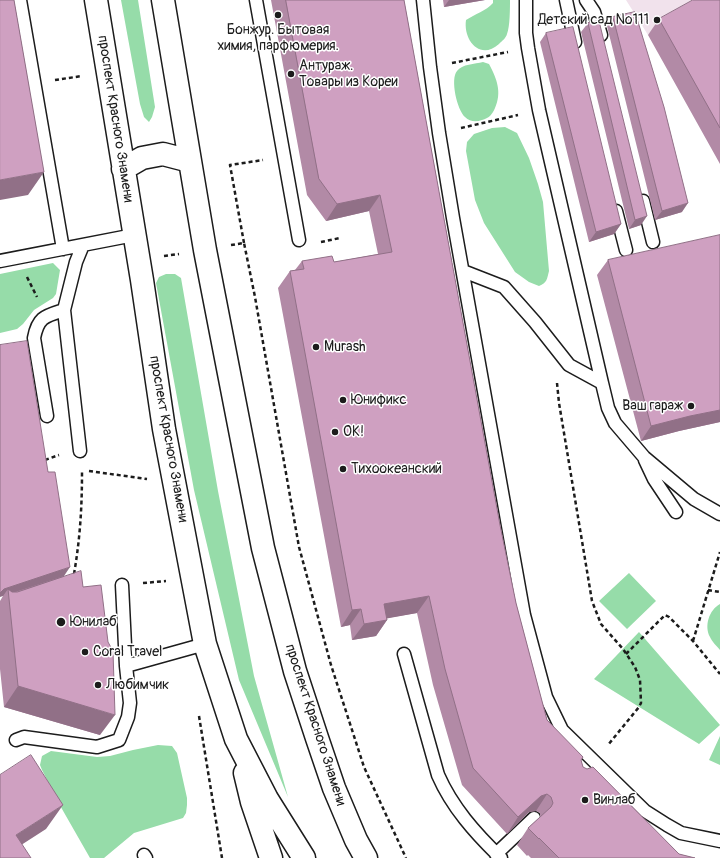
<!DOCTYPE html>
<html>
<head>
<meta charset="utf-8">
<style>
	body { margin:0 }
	canvas { display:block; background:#fff }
</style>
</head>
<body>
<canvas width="720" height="858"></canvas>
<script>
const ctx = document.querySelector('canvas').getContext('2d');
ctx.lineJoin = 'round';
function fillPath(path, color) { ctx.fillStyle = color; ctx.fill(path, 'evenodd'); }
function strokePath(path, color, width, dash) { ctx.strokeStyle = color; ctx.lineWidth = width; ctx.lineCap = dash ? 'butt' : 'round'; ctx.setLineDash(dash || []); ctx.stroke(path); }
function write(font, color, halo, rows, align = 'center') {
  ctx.font = font + ' Pangolin,sans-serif'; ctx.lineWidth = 3; ctx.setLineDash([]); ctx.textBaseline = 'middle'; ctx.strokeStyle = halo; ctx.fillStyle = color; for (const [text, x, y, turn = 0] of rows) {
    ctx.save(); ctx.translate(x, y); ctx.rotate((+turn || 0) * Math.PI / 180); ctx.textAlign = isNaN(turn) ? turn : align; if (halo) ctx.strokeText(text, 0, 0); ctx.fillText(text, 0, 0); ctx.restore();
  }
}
fillPath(new Path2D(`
	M626,0H710L648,35Z`), '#f1e2ec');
fillPath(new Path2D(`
	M121,0H138L155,107L152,117L149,122L144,117L140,104Z
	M493,0H510C510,8 510,27 507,34C506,38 502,41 499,44C480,61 463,40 466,20C475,14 486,11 493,3Z
	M483,62L489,64C497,79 502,92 495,108C492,115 489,118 482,120C476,122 470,122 465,117C457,110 450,79 457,71C462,64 475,64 483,62Z
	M505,127L517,133L529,158L538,184L543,202L549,271C547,279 547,283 539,286L529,282L515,272L484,223L475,200L466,151L467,142L474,134L492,128Z
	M53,263L60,270L56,294L53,298L34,310L23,324L17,329L0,333V274Z
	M166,274H175L181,278L218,491L254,676L288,797L239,680L194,490L156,283L159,277Z
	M629,573L656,601L627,629L599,601Z
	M720,604V650C717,646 712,642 710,637C704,626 709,610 720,604Z
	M639,632L720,725L699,744L594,679Z
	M720,736V765L709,760Z
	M158,745L172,746L177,753L187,798V805L186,813L183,818L134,833L104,858H90L62,809L42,770L40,765L42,756L51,751L97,757L110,756L133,750Z`), '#96dca9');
const lane = new Path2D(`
	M20,0L63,249
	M256,0L299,240
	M423,0L430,67L439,133L453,218L524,615L546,697L562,730L645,811L667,825L681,833L720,841
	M526,0V33L528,48L539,110L602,383
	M566,0L575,42
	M586,0L594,12L601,35
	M643,201L653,242
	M616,211L626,250
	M0,261L134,235
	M463,271L504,287L535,322L569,365L602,383L608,408L615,423L644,457L694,499L720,514
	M47,416L34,338C38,317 45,316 64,310
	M80,451L64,310L76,262L83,245
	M645,460L654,479L676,512
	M404,654L438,775C452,807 475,833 501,858
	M126,666L205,644
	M16,740L24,737L97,747L119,740L128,717L130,703L126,666L122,585
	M496,854L534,818
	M144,855L146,858`);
const primary = new Path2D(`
	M96,0L142,280L164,429L205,644L236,739L267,799L304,858
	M163,0L205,250L263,548L295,671L317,738L334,788L356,840L366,858
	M123,169L142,158L163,154L190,161
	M245,773L252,802L271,858`);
strokePath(lane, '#1c1c1c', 15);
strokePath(primary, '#1c1c1c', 25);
strokePath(new Path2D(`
	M452,63L508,52
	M55,80L82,76
	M461,128L518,115
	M321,242L340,238
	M244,243L230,165L263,160
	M231,245L244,243L255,297L299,547L331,665L364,767L406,858
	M164,256L179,254
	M27,277L37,297
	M557,383L559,403L592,601L601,624L623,649L635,667L640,680L641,703L639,707L608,745
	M45,460L59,455
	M89,471L147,479
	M74,574C80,539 82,508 82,472
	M143,583L166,581
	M708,590L720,592
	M693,641L720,552
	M626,654L665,615L669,617L693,641L720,674
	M199,716L222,858`), '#1c1c1c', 2.5, [4, 3]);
strokePath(lane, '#fff', 12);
strokePath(primary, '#fff', 22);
fillPath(new Path2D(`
	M271,0H404L500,525L516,603L547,720L581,760L583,767L679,854L695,858H531L528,855L527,856L517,845L528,828L540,817V813L536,811L529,812L507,834L462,785L433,685L417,613L387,618V620L376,636L352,640L350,625L341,627L278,288L290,271L295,270L302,261L334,262L378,254L369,211L326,221L307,195Z
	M443,0H485L444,7Z
	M720,0V164L648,35L659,19Z
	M613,17L682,212L655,220L607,26Z
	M588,23L641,225L629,229L581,32Z
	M546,33L621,224L614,234L589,242L540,42Z
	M720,235V422L679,431L641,441L597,275L608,260Z
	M0,345L64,576L100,735L4,707L0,669V601L3,596Z`), '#b28aa6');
fillPath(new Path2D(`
	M449,0H485L444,7Z
	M44,172L28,195L0,200V180Z
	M380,195L369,211L326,221L337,204Z
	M688,203L682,212L655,220L662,211Z
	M647,216L641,225L629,229L635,220Z
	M621,224L614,234L589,242L596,232Z
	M720,410V422L679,431L641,441L651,426L690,416Z
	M70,567L64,576L9,594L8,589L3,596L0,597V593L4,589Z
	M429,596L417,613L373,621L384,604Z
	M361,609L350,625L341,627L352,610Z
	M387,620L376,636L352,640L364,624Z
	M18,686L115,715L100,735L4,707Z
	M547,794L536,811L529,812L507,834L518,817L541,796Z
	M63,805L46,829L1,858L16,835Z`), '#917087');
const building = new Path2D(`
	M0,0H14L44,172L0,180Z
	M286,0H404L500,525L516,603L547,720L583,757L581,760L583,767L587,769L593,767L679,854L695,858H559L539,838V839L528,828L551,807L553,803L551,797L547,794L541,796L518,817L473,768L445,669L429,596L384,604L387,620L364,624L361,609L352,610L290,271L304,269L302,261L332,256L334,262L392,252L380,195L337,204L319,179Z
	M693,0H720V128L659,19Z
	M635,12L664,107L688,203L662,211L613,17Z
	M599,21L647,216L635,220L588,23Z
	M573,27L621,224L596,232L546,33Z
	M720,235V410L690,416L651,426L608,260Z
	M27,341L48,472H55L70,567L4,589L0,593V345Z
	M81,571L83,587L101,585L108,642L113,651L115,715L18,686L8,589L12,592H17Z
	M31,755L63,805L16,835L31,858H0V775Z`);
fillPath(building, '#cfa0c1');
strokePath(building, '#917087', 1);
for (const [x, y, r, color] of [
	[278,15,4,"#1c1c1c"],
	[657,20,4,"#1c1c1c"],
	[291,74,4,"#1c1c1c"],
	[316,347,4,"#1c1c1c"],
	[343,400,4,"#1c1c1c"],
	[691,406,4,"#1c1c1c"],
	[335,432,4,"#1c1c1c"],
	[343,469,4,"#1c1c1c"],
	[61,622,5,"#1c1c1c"],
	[85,652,4,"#1c1c1c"],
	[98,685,4,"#1c1c1c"],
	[585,800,4,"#1c1c1c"]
]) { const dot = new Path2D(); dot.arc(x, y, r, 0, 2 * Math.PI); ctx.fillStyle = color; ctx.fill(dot); strokePath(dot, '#fff', 1.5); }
write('14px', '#1c1c1c', '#fff', [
	["Детский сад №111",649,20,"right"],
	["Бонжур. Бытовая",278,30,"center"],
	["химия, парфюмерия.",278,46,"center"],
	["Антураж.",299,66],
	["Товары из Кореи",299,82],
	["Murash",324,347],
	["Юнификс",351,400],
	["Ваш гараж",683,406,"right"],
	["ОК!",343,432],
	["Тихоокеанский",351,469],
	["Юнилаб",70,622],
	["Coral Travel",93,652],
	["Любимчик",106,685],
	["Винлаб",593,800]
], 'left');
write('14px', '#1c1c1c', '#fff', [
	["проспект Красного Знамени",115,119,81],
	["проспект Красного Знамени",168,439,80],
	["проспект Красного Знамени",315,725,72]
]);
</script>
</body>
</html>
